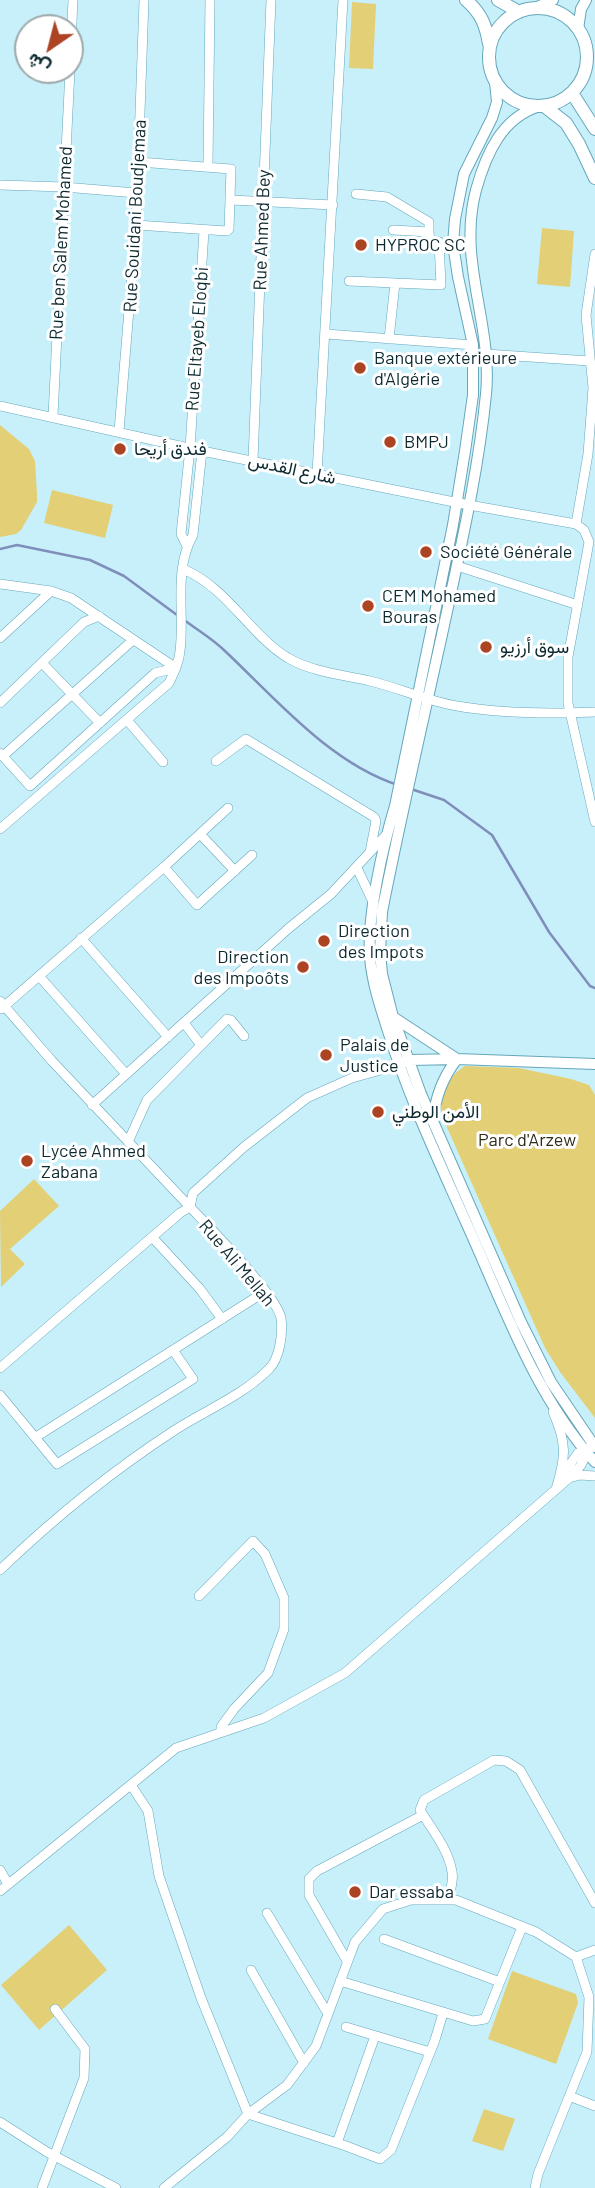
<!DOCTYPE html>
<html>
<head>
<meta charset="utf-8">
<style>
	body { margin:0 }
	#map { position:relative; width:595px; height:2188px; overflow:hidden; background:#c8f0fb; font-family:Barlow,Vazirmatn,sans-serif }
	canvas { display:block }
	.north { position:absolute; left:14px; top:14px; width:70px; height:70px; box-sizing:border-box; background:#fff; border:2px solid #9ea9ac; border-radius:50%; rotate:215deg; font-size:19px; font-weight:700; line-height:28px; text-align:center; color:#0c2930 }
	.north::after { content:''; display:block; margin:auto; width:24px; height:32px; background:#ac4424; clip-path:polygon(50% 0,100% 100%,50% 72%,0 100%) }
</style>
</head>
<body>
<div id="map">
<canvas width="595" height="2188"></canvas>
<div class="north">ش</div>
</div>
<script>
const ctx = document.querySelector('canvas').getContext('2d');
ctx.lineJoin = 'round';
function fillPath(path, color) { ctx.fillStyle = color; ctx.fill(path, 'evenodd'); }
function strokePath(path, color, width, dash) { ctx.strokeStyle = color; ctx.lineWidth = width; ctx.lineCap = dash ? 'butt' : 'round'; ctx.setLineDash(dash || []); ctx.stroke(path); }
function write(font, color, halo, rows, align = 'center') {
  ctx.font = font + ' Barlow,Vazirmatn,sans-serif'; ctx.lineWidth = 6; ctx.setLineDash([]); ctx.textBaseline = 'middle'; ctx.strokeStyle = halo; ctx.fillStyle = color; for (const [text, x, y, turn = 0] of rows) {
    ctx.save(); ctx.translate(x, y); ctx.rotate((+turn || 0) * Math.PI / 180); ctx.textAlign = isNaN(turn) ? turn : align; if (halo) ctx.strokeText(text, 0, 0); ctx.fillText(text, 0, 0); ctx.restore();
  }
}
fillPath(new Path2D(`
	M352,2L376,4L373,69L349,68Z
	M542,228L574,231L570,287L537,284Z
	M0,425L29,449L35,461L37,494V502L21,530L16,534L0,537Z
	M52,490L113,505L105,538L44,523Z
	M465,1066L519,1068L571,1079L589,1085L595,1095V1418L560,1372L545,1348L441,1114C442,1093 446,1078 465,1066Z
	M34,1179L59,1206L10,1249L25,1264L1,1287L0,1211Z
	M69,1925L107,1970L39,2030L1,1985Z
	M512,1971L576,1994L578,2003L556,2064L488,2039Z
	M484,2109L515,2119L503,2151L472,2141Z`), '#e3cf75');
strokePath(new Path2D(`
	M0,549L17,545L90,560L124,576L177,615
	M183,619C197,630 213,639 226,652C276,699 330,763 398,785
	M411,789L444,800L492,835L549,932L590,986L595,988`), '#808eba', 2.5);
const minor = new Path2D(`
	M70,64L73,0
	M208,165L210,0
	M0,185L64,187L136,193
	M356,194L387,197L429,222V232
	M231,200L333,205
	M136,225L227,231L229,229L231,169L139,162
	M349,281L441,285L439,242L430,240L429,232L393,230
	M326,334L473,345
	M389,339L395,283
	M486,354L589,361
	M0,406L202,451L469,505L576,524L584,530L589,542L568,657V703L595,822
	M53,416L70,70
	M119,431L136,225L144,0
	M253,460L271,0
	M317,474L343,0
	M576,524L588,454L593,388L586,315L595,254
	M187,546L181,534L190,448L204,231
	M457,566L578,605
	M183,569C228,588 249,634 288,658C312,672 344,675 370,681C399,688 427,701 457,706C503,714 549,714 595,712
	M0,584L51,591L71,598L176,668
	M0,638L51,591
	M42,663L100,723
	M0,703L84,622L99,616
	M127,720L163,762
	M0,753L30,786L155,673L176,668
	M3,756L133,640
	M216,761L246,739L374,817L376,821L370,852
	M0,829L169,683C174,673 179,662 180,651C185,613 173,570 193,535L202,451
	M200,834L235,871
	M164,867L197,905L252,855
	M357,868L374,904
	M81,938L168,1037
	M39,976L126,1074
	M0,1001L52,1061L190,1207L180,1213L0,1368
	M1,1009L164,867L228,808
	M184,1023L201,1045
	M92,1105L289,928L331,894L386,835
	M128,1142L147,1100L227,1019L231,1020L244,1036
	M153,1238L200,1289L222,1319
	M0,1395L57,1464L193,1379L173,1350L258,1296L266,1294
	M553,1412C567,1443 566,1457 556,1489
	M36,1437L173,1350
	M564,1473L578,1453L585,1452
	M572,1476L581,1465L589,1448
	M0,1570C54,1518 112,1471 175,1430C206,1410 242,1396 269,1369C280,1358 283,1333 281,1318C276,1294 209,1227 190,1207L193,1193L244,1147L307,1098L352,1078L399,1065
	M199,1596L253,1541L265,1554L284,1598V1629L268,1673L234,1709L221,1727V1732
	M131,1785L148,1811L159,1876L201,1998L248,2114L227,2137L164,2188
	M0,1870L8,1884
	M0,1891L176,1748L264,1718L345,1673L569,1478L580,1475L595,1476
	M448,1900C450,1891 454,1881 452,1872C449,1850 431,1828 420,1810L424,1800L494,1760L506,1761L520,1770L595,1903
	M267,1913L328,2014
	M384,1939L500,1982
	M576,1957L595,1950
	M347,1961L309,1895V1879L317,1871L423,1815
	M251,1970L304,2063
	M340,1981L473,2021L485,2019L522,1927
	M443,2013L435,2040L391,2150L380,2159L346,2146L248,2114L287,2085L316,2046L355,1942L383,1909L411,1900H456L536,1932L576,1957L589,1997L587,2052L538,2174L535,2188
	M346,2027L430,2052
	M569,2096L595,2106
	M0,2122L47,2152L116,2188
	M337,2143L375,2036
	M42,2188L84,2078L85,2049L55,2009`);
const major = new Path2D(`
	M535,8L553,0
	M578,29L581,9L586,0
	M495,82L497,102L492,118L464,174L455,219L453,244L458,277L473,345V395L465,451L453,525L395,806C383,846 367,915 370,957C372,983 381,1009 389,1034C409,1098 438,1159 465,1220C503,1303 533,1393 595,1462
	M540,106C502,117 486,154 476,190C457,261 493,324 486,394C479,466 463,537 448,607C426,709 402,810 382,912L380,952L382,974L393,1017L421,1094L521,1322L551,1382L595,1447
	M393,1017L457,1059C443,1077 435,1098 433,1121
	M402,1063L410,1060L457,1059L595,1064`);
const highway = new Path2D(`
	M466,0C481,13 486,25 489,44
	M498,0L519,12
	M489 57a49 49 0 1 1 98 0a49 49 0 1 1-98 0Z
	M572,93L595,129
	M544,106L566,123L579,144L595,178`);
strokePath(minor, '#65a7ba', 10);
strokePath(major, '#65a7ba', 12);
strokePath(highway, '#65a7ba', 14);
strokePath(minor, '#fff', 9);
strokePath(major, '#fff', 10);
strokePath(highway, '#fff', 12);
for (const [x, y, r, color] of [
	[361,245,7,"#ac4424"],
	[360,368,7,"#ac4424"],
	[390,442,7,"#ac4424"],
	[120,449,7,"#ac4424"],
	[426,552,7,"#ac4424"],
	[368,606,7,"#ac4424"],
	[486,647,7,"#ac4424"],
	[324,941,7,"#ac4424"],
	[303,967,7,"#ac4424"],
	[326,1055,7,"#ac4424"],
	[378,1112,7,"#ac4424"],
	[27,1161,7,"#ac4424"],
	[355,1892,7,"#ac4424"]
]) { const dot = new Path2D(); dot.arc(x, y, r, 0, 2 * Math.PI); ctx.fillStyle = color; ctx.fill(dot); strokePath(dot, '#fff', 2.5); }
write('18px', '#0c2930', '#fff', [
	["Rue Souidani Boudjemaa",135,216,-87],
	["Rue Ahmed Bey",262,230,-88],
	["Rue ben Salem Mohamed",61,243,-87],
	["Rue Eltayeb Eloqbi",197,339,-86],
	["شارع القدس",292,469,12],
	["Rue Ali Mellah",237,1263,50]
]);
write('18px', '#0c2930', '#fff', [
	["HYPROC SC",375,245],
	["Banque extérieure",374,358],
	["d'Algérie",374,379],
	["BMPJ",404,442],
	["فندق أريحا",134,449],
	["Société Générale",440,552],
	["CEM Mohamed",382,596],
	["Bouras",382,617],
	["سوق أرزيو",500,647],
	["Direction",338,931],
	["des Impots",338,952],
	["Direction",289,957,"right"],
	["des Impoôts",289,978,"right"],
	["Palais de",340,1045],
	["Justice",340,1066],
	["الأمن الوطني",392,1112],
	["Lycée Ahmed",41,1151],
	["Zabana",41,1172],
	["Dar essaba",369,1892]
], 'left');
write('18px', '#302c18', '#fff', [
	["Parc d'Arzew",527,1140]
]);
</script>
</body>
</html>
